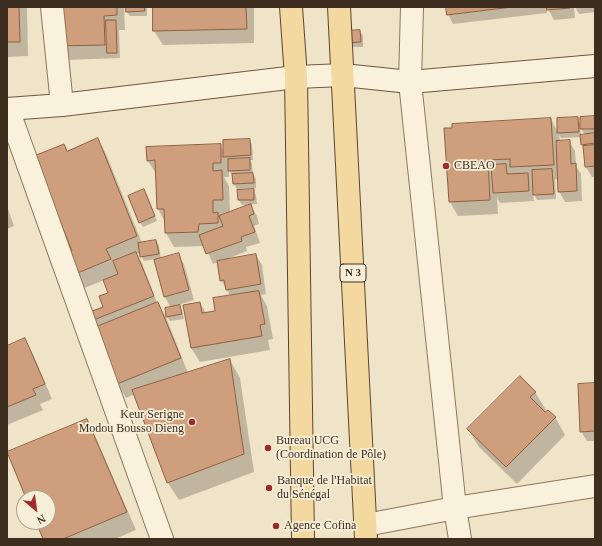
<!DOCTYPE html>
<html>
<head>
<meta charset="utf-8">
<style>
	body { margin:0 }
	#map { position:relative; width:602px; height:546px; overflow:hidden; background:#f0e4c8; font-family:"Times New Roman",serif }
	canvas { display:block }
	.frame { position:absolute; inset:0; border:8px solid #3d2e20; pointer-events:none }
	.north { position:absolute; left:16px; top:490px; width:40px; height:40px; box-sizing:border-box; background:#f7eed8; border:1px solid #ada18e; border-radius:50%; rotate:151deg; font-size:11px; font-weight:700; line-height:16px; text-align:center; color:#3d2e20 }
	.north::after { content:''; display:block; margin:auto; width:14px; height:18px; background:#9e2a2b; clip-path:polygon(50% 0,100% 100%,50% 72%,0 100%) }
</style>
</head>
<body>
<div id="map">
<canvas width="602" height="546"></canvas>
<div class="frame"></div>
<div class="north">N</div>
</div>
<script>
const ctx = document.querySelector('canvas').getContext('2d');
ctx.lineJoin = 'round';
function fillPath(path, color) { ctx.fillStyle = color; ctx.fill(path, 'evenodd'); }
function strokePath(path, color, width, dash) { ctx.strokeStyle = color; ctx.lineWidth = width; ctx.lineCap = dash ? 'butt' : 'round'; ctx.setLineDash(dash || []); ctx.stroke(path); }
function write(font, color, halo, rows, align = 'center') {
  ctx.font = font + ' "Times New Roman",serif'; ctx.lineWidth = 3.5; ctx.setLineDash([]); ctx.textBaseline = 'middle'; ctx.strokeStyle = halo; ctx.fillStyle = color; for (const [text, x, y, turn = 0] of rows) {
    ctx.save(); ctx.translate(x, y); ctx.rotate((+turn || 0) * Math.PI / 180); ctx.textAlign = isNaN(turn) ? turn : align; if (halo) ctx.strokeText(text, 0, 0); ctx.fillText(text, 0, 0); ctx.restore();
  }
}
fillPath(new Path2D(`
	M7,7H27L28,56L7,57Z
	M58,7H124L125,30H119L120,58L67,60Z
	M127,7H147V16H130L127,12Z
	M154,7H254V43L163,45L154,31Z
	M447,7H574L575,18L554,20L547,7V13L453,24L448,14Z
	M575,7H595V12L579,14Z
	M360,31L363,36V47H350L347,42Z
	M595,117V177H592L586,167L584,149L582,144L581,137L561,138L559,134L560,142L569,141L575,151L576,166L581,174L582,201L565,202L559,191V179H555L556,199L537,200L533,193L534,201L500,203L497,198L498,214L458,216L450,202L446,129L551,119L558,133L577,118L581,125ZM580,127L585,135L581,136Z
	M98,140L106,154L142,243L156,241L159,246L161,259L178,254L184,264L194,300L179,305L182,311L184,319L170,321L167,317L171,308L165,297L155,259L144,261L140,253L136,254L142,263L157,303L166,317L188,373L230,360L240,378L254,472L179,500L168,483L135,394L126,398L118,384L92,321L104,307L109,293L104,280L82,289L73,252L64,145L68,152Z
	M250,140L252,145L253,160H250L252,164L253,174L256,179V188L237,189L234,184L233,175H232L229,170V177H224L229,186L230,213L251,206L257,216L259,224L254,226L260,243L246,247L247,251L227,259V260L256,255L262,265L266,294L261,295L267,306L273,339L268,340L270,350L200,362L191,348L185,305L200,303L206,313L216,312L231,297L221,280L218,262L213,264L205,246L174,247L166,233L165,222L158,209L157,175L148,161L220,145L224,152Z
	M253,190L256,195L257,204L242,205L239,200L238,191Z
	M147,195L157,221L143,227L140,222Z
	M7,206L14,226L7,229Z
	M25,340L33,354L52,399L40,404L43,410L7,425V347Z
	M595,384V441H587L581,431Z
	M535,392L546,410L544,412L555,417L565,435L517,484L479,447L468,429Z
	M86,420L96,438L136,530L115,539H45L37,522H48V498H27Z`), '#0003');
const building = new Path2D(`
	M7,7H19L20,42H7Z
	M57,7H117V15L104,16L105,45L58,46Z
	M126,7H144L145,11L126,12Z
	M153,7H246L247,29L153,31Z
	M446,7H512L447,15Z
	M547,7H570V8L547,10Z
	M106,20H116L117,53H107Z
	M360,30L361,42L346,43L345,31Z
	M595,116V129H580V117Z
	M578,117L579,132L557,133V118Z
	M551,118L554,165L510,167V159L488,160L490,200L449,202L444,128H452V124Z
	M595,133V143L581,145L580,135Z
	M98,138L137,236L106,249L111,259L73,275L64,254L72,251L34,156L64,144L67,151Z
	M250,139L251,155L223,157V140Z
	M570,140L571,164L576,163L577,191L558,192L556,141Z
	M221,144V163H213V171L222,170L223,200H213V213L218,212V223L199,224L198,232L165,233L164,209H157L155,160L147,161L146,147Z
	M595,145V166L585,167L583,146Z
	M250,158V170L228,171V159Z
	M506,164L507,174L528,173L529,191L493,193L491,165Z
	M552,169L554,194L533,195L532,170Z
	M253,173L254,183L233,184L232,174Z
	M144,189L155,216L139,223L128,196Z
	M254,189V200H238L237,190Z
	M251,204L254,214L249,216L255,232L241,237L242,241L206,254L199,235L223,226L219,216Z
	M156,240L159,254L140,257L138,243Z
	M136,252L154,296L91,321L87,313L103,307L99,296L108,293L103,280L118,274L113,261Z
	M179,253L189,290L164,297L154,260Z
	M256,254L261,284L226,290L224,280L220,281L217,261Z
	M259,291L265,324L260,325L262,336L191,348L183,305L200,302L202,313L215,311L213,298Z
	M158,302L181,358L117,384L94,328Z
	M180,305L182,314L166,317L165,308Z
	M25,338L45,384L33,389L36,395L7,407V346Z
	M230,359L244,454L167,483L132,390Z
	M520,376L536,392L530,397L545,412L548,410L556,417L506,467L467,429Z
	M595,383V431L580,432L578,384Z
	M87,419L127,512L63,539H43L36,522H48V498H26L7,452Z`);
fillPath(building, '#cf9f7d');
strokePath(building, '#8d5f41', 1);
const street = new Path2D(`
	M52,7L62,105
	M412,7L410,82L455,508L460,539
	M8,109L162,539
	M366,525L455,508L595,486`);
const secondary = new Path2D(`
	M7,109L62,105L296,77L343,75L410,82L595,66`);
const primary = new Path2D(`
	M291,7L296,77L303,539
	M339,7L366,539`);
strokePath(street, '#8d765c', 24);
strokePath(secondary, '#6f573f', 24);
strokePath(primary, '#5b4430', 24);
strokePath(street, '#faf1dc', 22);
strokePath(secondary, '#faf1dc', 22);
strokePath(primary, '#f3d9a0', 22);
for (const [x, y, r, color] of [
	[446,166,4,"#9e2a2b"],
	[192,422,4,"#9e2a2b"],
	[268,448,4,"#9e2a2b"],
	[269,488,4,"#9e2a2b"],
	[276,526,4,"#9e2a2b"]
]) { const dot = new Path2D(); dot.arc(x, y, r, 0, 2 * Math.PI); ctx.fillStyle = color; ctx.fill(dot); strokePath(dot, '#f7eed8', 1.5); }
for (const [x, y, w] of [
	[353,273,26]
]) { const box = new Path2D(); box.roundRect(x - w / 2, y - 9, w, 18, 3); ctx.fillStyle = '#f7eed8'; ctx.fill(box); strokePath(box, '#3d2e20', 1); }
write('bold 11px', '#3d2e20', null, [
	["N 3",353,273]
]);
write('12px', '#3d2e20', '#f7eed8', [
	["CBEAO",454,166],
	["Keur Serigne",184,415,"right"],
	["Modou Bousso Dieng",184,429,"right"],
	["Bureau UCG",276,441],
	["(Coordination de Pôle)",276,455],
	["Banque de l'Habitat",277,481],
	["du Sénégal",277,495],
	["Agence Cofina",284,526]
], 'left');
</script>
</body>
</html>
